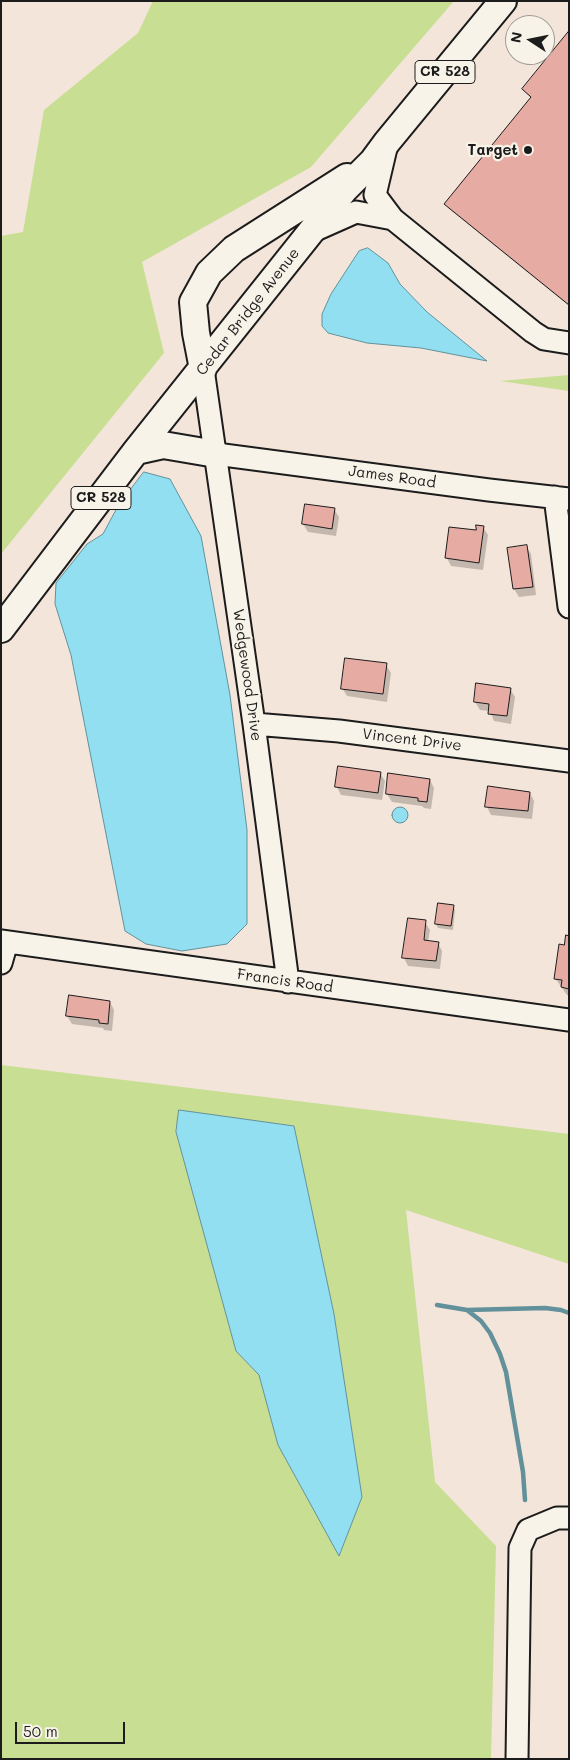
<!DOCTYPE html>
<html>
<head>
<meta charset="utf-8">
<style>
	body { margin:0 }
	#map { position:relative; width:570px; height:1760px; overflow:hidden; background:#f4e5da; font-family:Mali,sans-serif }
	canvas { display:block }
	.frame { position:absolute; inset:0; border:2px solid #1c1c1c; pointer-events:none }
	.north { position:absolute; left:505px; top:15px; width:50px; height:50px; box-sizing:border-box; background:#f7f3e8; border:1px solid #9f9d96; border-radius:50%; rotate:281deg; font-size:14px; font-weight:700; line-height:20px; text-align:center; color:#1c1c1c }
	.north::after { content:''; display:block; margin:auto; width:18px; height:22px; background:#1c1c1c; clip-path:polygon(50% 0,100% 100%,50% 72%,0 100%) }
	.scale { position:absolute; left:15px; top:1722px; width:110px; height:22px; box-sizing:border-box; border:2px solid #1c1c1c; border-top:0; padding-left:6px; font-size:15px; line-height:18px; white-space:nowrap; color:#1c1c1c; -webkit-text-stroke:4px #f7f3e8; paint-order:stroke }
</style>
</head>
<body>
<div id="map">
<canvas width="570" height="1760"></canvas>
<div class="frame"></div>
<div class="north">N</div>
<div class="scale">50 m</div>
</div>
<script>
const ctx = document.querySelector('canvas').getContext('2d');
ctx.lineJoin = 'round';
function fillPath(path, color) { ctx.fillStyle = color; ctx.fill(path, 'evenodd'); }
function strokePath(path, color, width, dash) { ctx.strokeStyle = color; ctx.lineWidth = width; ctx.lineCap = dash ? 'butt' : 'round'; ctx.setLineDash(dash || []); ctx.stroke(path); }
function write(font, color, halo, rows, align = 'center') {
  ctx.font = font + ' Mali,sans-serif'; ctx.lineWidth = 4.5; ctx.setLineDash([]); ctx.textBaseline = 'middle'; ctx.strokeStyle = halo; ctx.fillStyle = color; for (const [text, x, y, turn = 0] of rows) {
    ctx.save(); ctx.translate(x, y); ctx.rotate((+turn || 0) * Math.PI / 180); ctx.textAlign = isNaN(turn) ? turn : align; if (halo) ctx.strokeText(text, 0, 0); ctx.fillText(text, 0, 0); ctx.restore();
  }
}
fillPath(new Path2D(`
	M153,1H454L311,167L142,262L164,353L1,554V236L23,232L44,110L138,33Z
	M569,375V391L500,381Z
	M1,1065L569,1134V1264L406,1210L435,1482L496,1546L491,1759H1ZM179,1111L294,1126L334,1314L362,1497L339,1555L278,1445L259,1375L236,1351L176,1132Z`), '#c7de93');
const water = new Path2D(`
	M368,248L388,263L400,284L427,312L487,361L421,348L367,343L328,333L322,326V314L331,294L359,251Z
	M144,472L170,479L201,536L230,695L247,830V924L227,944L182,951L146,944L125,931L71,655L55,604L56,583L87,544L103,534L118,506Z
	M392 815a8 8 0 1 1 16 0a8 8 0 1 1-16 0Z
	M179,1110L294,1126L334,1314L362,1497L339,1556L278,1445L259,1375L236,1351L176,1132Z`);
fillPath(water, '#91dff0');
strokePath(water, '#62919b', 1);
fillPath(new Path2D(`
	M569,33V306L448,208L446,204L531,98L523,90Z
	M334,509L339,517L336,536L308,532L303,524Z
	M483,527L488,535L483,570L451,566L447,558Z
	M526,546L531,554L536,595L519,597L514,589L508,549Z
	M386,665L391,673L387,702L347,696L342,688Z
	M510,689L515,697L511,724L494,721L490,711L480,710L475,702Z
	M380,773L385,781L382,800L341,795L337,787Z
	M430,780L434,788L431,809L424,808L422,806L392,802L387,794Z
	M530,793L534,801L532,819L491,815L487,807Z
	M439,904L453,906L455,910L453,930L438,928L436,924Z
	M425,922L430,930L428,942L438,943L442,951L440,969L408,966L404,958Z
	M569,937V996L567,995L555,978Z
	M110,1002L114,1010L112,1031L104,1030L103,1028L72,1024L67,1016Z`), '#0003');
strokePath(new Path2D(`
	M437,1305L467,1310L481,1321L490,1333L500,1354L506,1372L523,1472L525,1500
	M467,1310L545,1308L561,1310L569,1313`), '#62919b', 4.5);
const building = new Path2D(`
	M569,31V305L444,204L531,97L522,89Z
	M305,504L335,508L332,529L302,524Z
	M476,525L484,526L479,563L445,558L449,527L476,530Z
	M527,545L533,587L513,589L507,548Z
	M345,658L387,663L383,694L341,689Z
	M476,683L511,688L507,716L488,714L489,704L474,702Z
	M338,766L381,772L378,793L335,787Z
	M388,773L430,779L427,802L418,801V798L386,794Z
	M488,786L530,792L528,811L485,807Z
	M438,903L454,905L451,926L435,924Z
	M408,918L426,920L424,940L439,942L436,961L402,958Z
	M566,935L569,936V989L561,987L562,980L554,979L559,944L564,945Z
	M69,995L110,1001L108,1024L99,1023V1020L66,1016Z`);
fillPath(building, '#e6aca3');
strokePath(building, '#1c1c1c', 1);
const minor = new Path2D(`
	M387,144L375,195L393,219L533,332L544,339L569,343
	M311,232L356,212L393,219
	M203,369L254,724L288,982
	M216,454L489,490L569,499
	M555,497L569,607
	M254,724L339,731L569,761
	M1,941L569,1020
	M1,963L7,942
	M517,1759L520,1548L528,1530L557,1518H569`);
const major = new Path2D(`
	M203,369L196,333L193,302L209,273L234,249L347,177
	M136,451L163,445L216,454
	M1,629L136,451L345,189L373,161L387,142L503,1`);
strokePath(minor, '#1c1c1c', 25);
strokePath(major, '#1c1c1c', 30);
strokePath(minor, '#f7f3e8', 21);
strokePath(major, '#f7f3e8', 26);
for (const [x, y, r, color] of [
	[528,150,5,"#1c1c1c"]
]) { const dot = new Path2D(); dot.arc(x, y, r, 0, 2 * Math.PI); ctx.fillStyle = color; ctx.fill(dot); strokePath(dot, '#f7f3e8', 2); }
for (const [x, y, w] of [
	[445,72,60],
	[101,498,60]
]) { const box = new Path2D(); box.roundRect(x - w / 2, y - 11.5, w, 23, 4); ctx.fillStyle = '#f7f3e8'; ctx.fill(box); strokePath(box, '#1c1c1c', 1); }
write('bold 14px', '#1c1c1c', null, [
	["CR 528",445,72],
	["CR 528",101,498]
]);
write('bold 15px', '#1c1c1c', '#f7f3e8', [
	["Target",518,150]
], 'right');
write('15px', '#1c1c1c', '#f7f3e8', [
	["Cedar Bridge Avenue",248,312,-52],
	["James Road",392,477,8],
	["Wedgewood Drive",247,675,82],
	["Vincent Drive",412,740,7],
	["Francis Road",285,981,8]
]);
</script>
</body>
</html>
